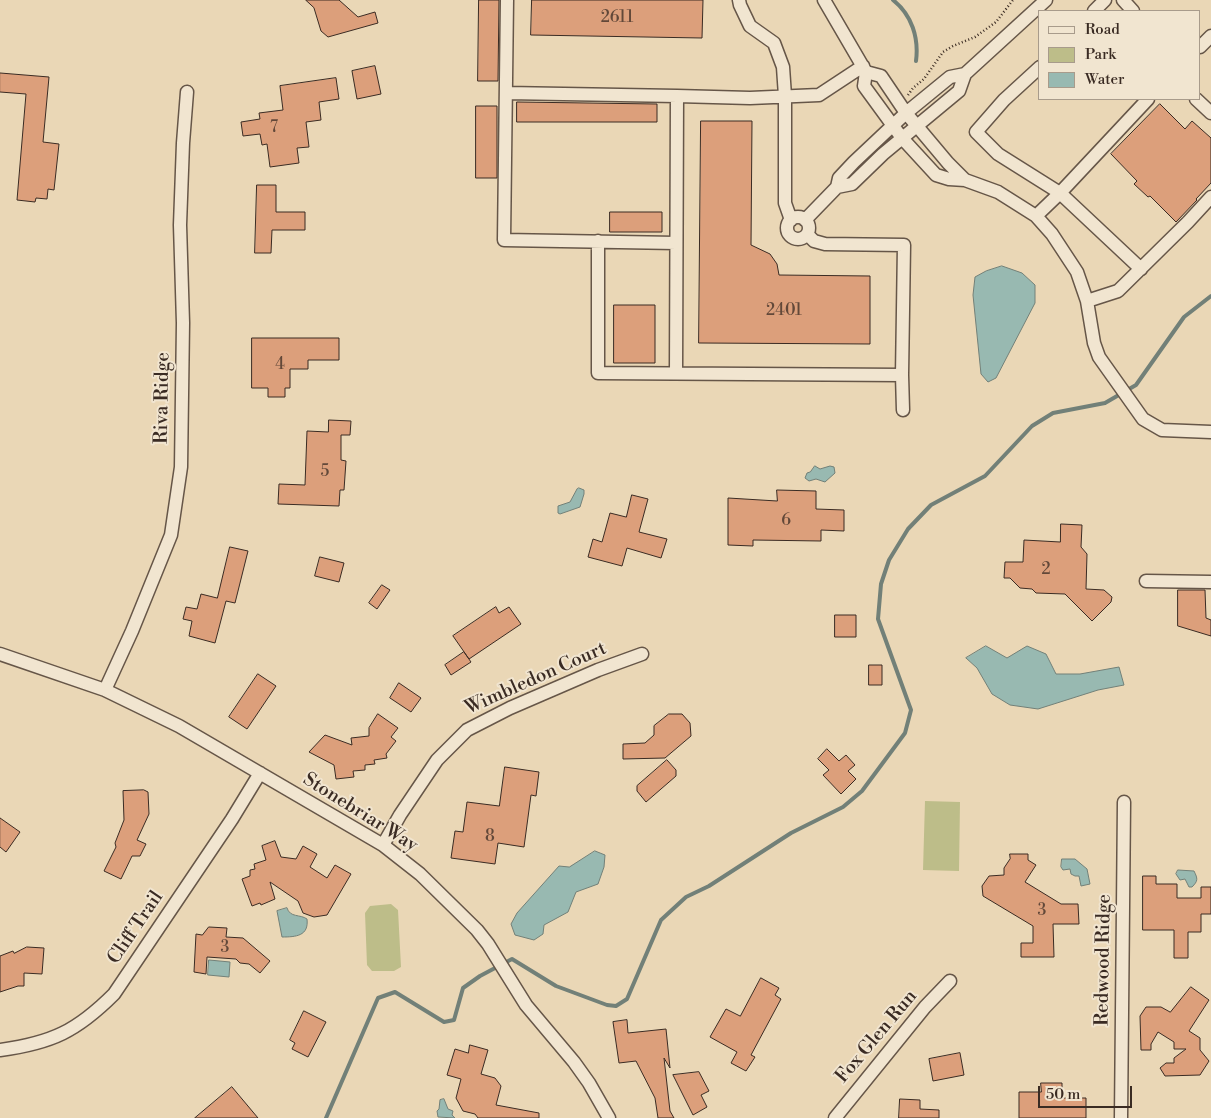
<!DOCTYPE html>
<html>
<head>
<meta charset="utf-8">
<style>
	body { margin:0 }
	#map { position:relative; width:1211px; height:1118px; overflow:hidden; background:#ead7b6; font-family:"Libre Bodoni",serif }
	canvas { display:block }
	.legend { position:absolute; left:1038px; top:10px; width:162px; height:90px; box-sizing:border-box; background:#f1e5d0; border:1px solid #a89b8b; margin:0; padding:6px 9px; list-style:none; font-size:15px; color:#3a2b23 }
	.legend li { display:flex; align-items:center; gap:10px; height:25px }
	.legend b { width:25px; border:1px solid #a89b8b }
	.scale { position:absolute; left:1038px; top:1086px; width:94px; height:22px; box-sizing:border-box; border:2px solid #3a2b23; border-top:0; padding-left:6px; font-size:15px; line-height:18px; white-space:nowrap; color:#3a2b23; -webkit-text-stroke:4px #f1e5d0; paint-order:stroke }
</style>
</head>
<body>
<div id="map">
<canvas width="1211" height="1118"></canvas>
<ul class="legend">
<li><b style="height:6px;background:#f1e5d0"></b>Road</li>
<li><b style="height:14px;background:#bdbd89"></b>Park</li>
<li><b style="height:14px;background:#98b9b1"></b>Water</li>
</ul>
<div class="scale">50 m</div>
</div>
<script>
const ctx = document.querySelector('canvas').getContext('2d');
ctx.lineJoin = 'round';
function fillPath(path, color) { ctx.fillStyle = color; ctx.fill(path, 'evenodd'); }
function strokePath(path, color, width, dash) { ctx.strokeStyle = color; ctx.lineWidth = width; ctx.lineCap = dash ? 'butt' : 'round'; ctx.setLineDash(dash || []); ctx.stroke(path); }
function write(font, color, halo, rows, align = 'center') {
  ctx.font = font + ' "Libre Bodoni",serif'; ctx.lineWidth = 4; ctx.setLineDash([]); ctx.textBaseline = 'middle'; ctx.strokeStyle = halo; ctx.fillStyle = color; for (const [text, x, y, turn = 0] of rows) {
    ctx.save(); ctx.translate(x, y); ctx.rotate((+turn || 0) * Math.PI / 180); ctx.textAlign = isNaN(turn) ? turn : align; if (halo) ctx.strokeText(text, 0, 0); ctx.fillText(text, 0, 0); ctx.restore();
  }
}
fillPath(new Path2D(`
	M925,801L960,802L959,871L923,870Z
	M391,904L398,910L401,967L394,971H372L367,965L365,913L370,906Z`), '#bdbd89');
const water = new Path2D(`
	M1002,266L1022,273L1035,285V303L996,378L988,382L981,374L973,295L975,277L986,271Z
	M815,466L820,469L830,466L834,467L835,473L825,482L816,479L809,481L805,478L807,473L810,472Z
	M579,488L584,490V494L580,507L560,514L558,513V506L570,502L577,489Z
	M986,646L1007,658L1027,646L1046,654L1056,674H1080L1119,667L1124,685L1098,690L1038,709L1010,705L992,694L977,668L966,658Z
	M595,851L605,855L604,867L598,884L576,892L568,912L544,925L543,934L534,940L515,935L511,924L517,913L559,866L569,867Z
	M1062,859H1075L1087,869L1090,884L1081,886L1079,876H1075L1071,874L1070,869L1063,870L1061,867Z
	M1178,870L1194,871C1198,879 1198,881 1192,887H1189L1185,879L1180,880L1176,874Z
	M287,908C290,918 300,914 307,919C309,936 296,937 282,937L277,911Z
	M209,960L230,962L229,977L208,975Z
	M444,1099L448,1109L453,1111L452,1115L455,1118L438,1117L437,1111L439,1109L440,1100Z`);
fillPath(water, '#98b9b1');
strokePath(water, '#728078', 1);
strokePath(new Path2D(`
	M893,0C912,15 919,38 916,61
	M326,1118L378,998L395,992L444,1022L454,1020L463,988L480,976L512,959L556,986L607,1005L616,1006L627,999L661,920L686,897L709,886L791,833L843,807L862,791L905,733L911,710L878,619L881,584L889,560L908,529L931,505L985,476L1032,426L1053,413L1105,403L1136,385L1184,317L1211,296`), '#728078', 4);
const building = new Path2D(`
	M306,0H339L358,17L375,12L378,23L328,37L321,31L314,8Z
	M479,0H499L498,81H478Z
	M532,0H703L702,38L531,35Z
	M375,66L381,94L357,99L352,71Z
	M0,73L49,77L43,142L59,144L54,190L48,189L47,199L36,198L35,202L17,200L26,94L0,92Z
	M336,78L339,99L319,102L321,120L306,122L309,147L297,148L299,163L270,167L267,144L262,145L260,134L243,136L241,122L260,119L259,113L283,110L280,86Z
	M517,102L657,104V122H517Z
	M1160,104L1185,129L1192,121L1211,138V183L1196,199L1197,200L1176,222L1150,196L1148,197L1134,184L1137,181L1111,154Z
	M476,106H497V178H476Z
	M701,121H752L751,245L770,254L777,264L779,275L870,276V344L699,343Z
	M257,185H276V212H305V230H272L271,253H255Z
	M610,212H662V232H610Z
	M614,305H655V363H614Z
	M252,338H339V360H308V369H290V388H285V397H268V388H252Z
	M329,420L351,421L350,435H341V460L346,461L344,490H340L339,506L278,504L279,484L305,485L307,431L328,432Z
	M777,490L816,491V509L844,510V531L821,530V541L753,540V546L728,545V498L777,501Z
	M632,495L648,499L639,532L667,539L661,558L627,548L622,566L588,557L593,539L602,542L610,513L626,517Z
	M1061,524L1082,525L1081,547L1087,554L1086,589L1104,590L1112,597L1111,602L1092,621L1065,594L1036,593L1032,589L1020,588L1010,578H1004L1005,562H1023L1024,540L1060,542Z
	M230,547L248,551L235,603L226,601L215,643L189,636L192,621L183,619L186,607L197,609L201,594L217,598Z
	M320,557L344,563L339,582L315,576Z
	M382,585L390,590L377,609L369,603Z
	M1178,590H1205L1206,618L1211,620V636L1178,626Z
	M496,607L499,613L509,607L521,624L469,659L453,636Z
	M835,615H856V637H835Z
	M464,652L471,662L451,675L445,665Z
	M869,665H882V685H869Z
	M258,674L276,686L247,729L229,717Z
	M399,683L421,698L411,712L390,698Z
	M378,714L398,728L391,737L396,741L386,754L387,758L374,760L375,764L365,765V770L353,771L354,777L336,779L334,765L309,752L325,735L352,745L351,738L369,736V728Z
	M669,714H682L690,723L691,736L665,758L623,759V744L645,743L654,735V726Z
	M827,749L839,761L846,755L855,765L848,771L856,779L841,794L823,775L829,770L818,759Z
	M667,760L676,770V776L646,802L637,791V786Z
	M505,767L539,772L536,796L531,795L524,847L498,843L495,864L451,858L455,831L463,832L467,802L499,806Z
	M144,790L148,792L149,814L137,840L146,844L140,856H132L121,879L104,871L116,847L115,843L124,820L123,791Z
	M0,818L20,832L6,852L0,847Z
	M275,841L281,857L296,859L303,846L317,854L310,867L327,878L335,865L351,874L327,915L314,917L303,913L298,901L270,882L275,899L261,905L260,903L252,906L242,879L250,876V870L255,869L254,864L266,860L262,846Z
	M1010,854H1028V860L1036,865L1025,882L1061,904H1078L1079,924H1053L1054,957H1021V943H1033V926L983,896L982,886L989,876L1004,875V868L1010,859Z
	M1143,876H1156V884H1177V898H1201V887H1211V914H1201V932H1188V958H1174V930H1143Z
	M209,927L227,928L226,937L243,938L270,961L260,973L249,964L240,963L236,959L207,957L206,974L194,972L196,934L202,935Z
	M27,947L44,948L42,974L24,973V986H18L0,992V956L13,951L14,953Z
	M761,978L779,988L775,995L781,999L751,1055L755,1057L746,1071L731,1063L737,1052L710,1037L726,1009L740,1016Z
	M1191,987L1209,1000L1189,1031L1200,1038V1050L1209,1061L1200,1075L1165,1076L1160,1068L1166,1063H1174V1058L1186,1049H1174V1042L1158,1032L1151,1044V1050H1141L1140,1016L1146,1007H1161L1170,1012Z
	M304,1011L326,1022L308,1057L292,1049L295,1043L290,1040Z
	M627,1020L628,1033L666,1029L670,1068L664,1058L670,1111L674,1118H658L655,1098L636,1061L619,1063L613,1022Z
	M470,1045L488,1050L481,1074L495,1078L501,1086L496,1105L539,1113V1118H478L475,1114L463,1111L456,1098L461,1079L447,1075L455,1049L468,1053Z
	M960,1053L964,1075L933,1081L929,1059Z
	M699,1072L709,1091L701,1095L707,1107L693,1115L673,1075Z
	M1041,1083H1062V1098H1086V1118H1019V1092H1041Z
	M232,1087L258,1118H195Z
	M900,1099L920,1100V1109L939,1110V1118H899Z`);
fillPath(building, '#dc9f7b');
strokePath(building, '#3a2b23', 1);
const minor = new Path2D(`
	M507,0L504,240L676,243
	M739,0L740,5L750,26L774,43L783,67L785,96V203L791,220
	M824,0L866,72L864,86L902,138L936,175L949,179L965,180L998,192L1036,216L1052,234L1077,272L1087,301L1094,343L1099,357L1143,419L1162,430L1211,432
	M1123,0L1133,11
	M1094,11L1105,0
	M1200,47L1211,36
	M1040,67L1004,100L976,132L998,154L1060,193L1141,269
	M866,72L881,76L906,113L948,163L965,180
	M507,93L677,96
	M1196,99L1211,113
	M837,187L852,184L883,154L959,91L965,74L1046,0
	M1036,216L1060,193L1148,99
	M787 228a11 11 0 1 1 22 0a11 11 0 1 1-22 0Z
	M805,220L837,187L839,178L854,162L906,113L950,77L965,74
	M598,241V373L902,375L904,245L825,244L814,241L807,234
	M1087,301L1118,291L1188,222L1211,197
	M676,373L677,96L750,98L819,95L863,66
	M902,375L903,410
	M1146,581L1211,582
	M0,654L105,690L179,726L383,845L420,874L477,930L488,944L526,1005L574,1062L589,1083L609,1118
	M105,690L132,631L171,535L181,467L183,323L180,225L183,143L187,92
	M383,845L400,815L437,760L467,730L510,708L598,670L642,654
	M0,1050C52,1043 77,1031 114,994L232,819L260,773
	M835,1118L925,1007L950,981
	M1121,1118L1124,802`);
strokePath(minor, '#665648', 15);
strokePath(new Path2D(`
	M908,95L913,88L924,79L943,52L953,46L975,37L996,22L1013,0`), '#3a2b23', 2.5, [1, 2.5]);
strokePath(minor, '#f1e5d0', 12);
write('16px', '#624839', null, [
	["2611",617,18],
	["7",274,128],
	["2401",784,311],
	["4",280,365],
	["5",325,472],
	["6",786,521],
	["2",1046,570],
	["8",490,837],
	["3",1042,911],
	["3",225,948]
]);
write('19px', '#3a2b23', '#f1e5d0', [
	["Riva Ridge",163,398,-89],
	["Wimbledon Court",536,679,-24],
	["Stonebriar Way",360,813,32],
	["Cliff Trail",136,928,-56],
	["Redwood Ridge",1104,960,-89],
	["Fox Glen Run",877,1037,-50]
]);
</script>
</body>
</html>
